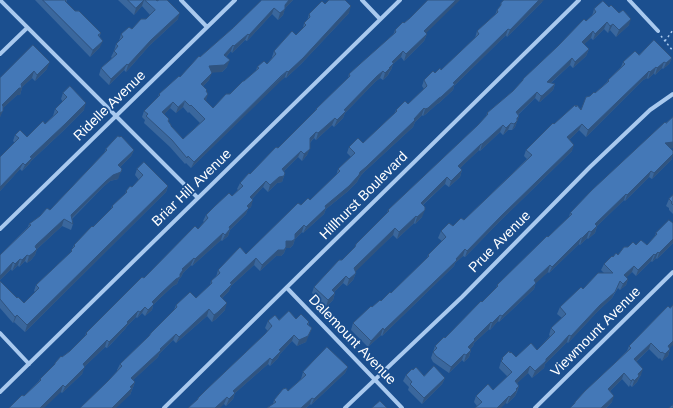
<!DOCTYPE html>
<html>
<head>
<meta charset="utf-8">
<style>
	body { margin:0 }
	canvas { display:block; background:#1b4f8f }
</style>
</head>
<body>
<canvas width="673" height="408"></canvas>
<script>
const ctx = document.querySelector('canvas').getContext('2d');
ctx.lineJoin = 'round';
function strokePath(path, color, width, dash) { ctx.strokeStyle = color; ctx.lineWidth = width; ctx.lineCap = dash ? 'butt' : 'round'; ctx.setLineDash(dash || []); ctx.stroke(path); }
function fillPath(path, color) { ctx.fillStyle = color; ctx.fill(path, 'evenodd'); }
function write(font, color, halo, rows, align = 'center') {
  ctx.font = font + ' Helvetica,sans-serif'; ctx.lineWidth = 3.5; ctx.setLineDash([]); ctx.textBaseline = 'middle'; ctx.strokeStyle = halo; ctx.fillStyle = color; for (const [text, x, y, turn = 0] of rows) {
    ctx.save(); ctx.translate(x, y); ctx.rotate((+turn || 0) * Math.PI / 180); ctx.textAlign = isNaN(turn) ? turn : align; if (halo) ctx.strokeText(text, 0, 0); ctx.fillText(text, 0, 0); ctx.restore();
  }
}
strokePath(new Path2D(`
	M661,36L673,51
	M665,41L673,30`), '#a9c9ee', 1.5, [2, 3]);
strokePath(new Path2D(`
	M0,0L198,198
	M181,0L207,27
	M362,0L380,19
	M629,0L658,31
	M0,54L27,28
	M0,229L235,0
	M287,288L402,408
	M0,333L29,364
	M0,392L400,0
	M164,408L579,0
	M345,408L462,297L590,167L650,110L673,94
	M535,408L673,272`), '#a9c9ee', 4);
fillPath(new Path2D(`
	M35,0H67L66,3L75,11L101,33L99,37L100,47L90,57Z
	M118,0H156L178,19L149,46L126,72L124,70L109,85L99,75L101,68L112,58L111,57L114,51L116,44L119,41L121,34L132,29L146,19L150,15L142,6L134,15Z
	M262,0H293L285,8L283,15L278,20L272,14L247,41L245,40L232,53L231,51L226,57L227,67L222,72H211L209,80L203,86L207,90L206,101L213,108L256,71L257,67L267,64L272,58V57L274,51L296,35L303,28L304,23L307,21L309,14L325,4L349,13L301,64L286,78L285,77L279,82L191,168L186,163L185,164L170,147L144,123L145,120L142,117L144,111L158,97L159,94L180,77L200,57L233,28ZM183,107L188,113L189,112L200,123L183,139L171,126L168,122L169,119L164,114L170,108L176,113Z
	M542,2L507,37L506,35L454,86L453,90L439,103L437,104L426,114L423,116L422,115L415,122L413,127L363,173L359,178L357,182L347,192L326,209L324,214L303,233L302,232L295,239L293,245L290,248H286L284,253L281,256H276L260,271L254,265L231,286L229,291L222,298L225,310L216,319L212,322L207,316L176,343L173,340L159,354L158,357L133,380L135,382L130,395L117,370L120,364L149,336L174,310L176,305L196,298L210,285L211,281L216,277L218,270L246,254L301,205L310,200L336,176L338,169L351,157L347,153L349,147L363,143L394,114L396,110L408,104L424,89L422,86L424,80L435,73L441,70L475,38L477,31L495,15L497,10L500,7L501,3Z
	M609,7L629,25L616,37L610,30L608,33L604,29L593,40L591,38L584,44L589,49L586,56L573,68L570,65L551,83L555,84L553,90L540,102H539L535,98L518,115L519,116L515,127L512,130H508L503,135L500,132L480,151L479,150L460,168L462,170L460,177L449,187L445,184L423,205L422,217L415,224L414,223L397,239L393,235L355,271L356,273L353,280L347,286L343,283L334,292L335,293L333,300L326,307L312,293L314,287L355,247L387,213L388,210L478,125L486,117L487,113L513,91L522,82L523,79L592,16L594,9Z
	M404,23L426,33L427,34L424,41L404,61L401,57L393,64L391,70L389,73L388,75L383,80L380,78L375,82L345,113L343,118L334,127L332,125L316,140L314,138L310,143L307,155L302,161L298,157L284,171V176L282,182L277,183L268,192L263,187L252,199L251,207L248,209L246,214L230,230L228,236L222,241L221,240L192,266L191,265L183,273L181,277L179,279L177,284L173,286L158,300L153,305L152,310L145,316L142,313L137,318L136,317L127,326L125,329L112,343L107,348L105,347L84,367L82,374L62,393L61,392L24,396L39,381L40,379L54,366L55,363L70,351L85,336L86,333L144,278L198,229L204,222L203,221L206,215L232,196L238,190L237,189L240,183L250,174L278,148L315,111L316,109L348,78L349,74L393,35L395,30Z
	M639,55L672,58L669,64L663,69L662,68L655,75L654,73L648,79L647,78L643,80L586,137L579,130L569,140L572,151L499,222L465,257L463,256L455,263L454,266L382,336L381,335L368,347L351,330L353,323L372,307L381,301L391,293L427,258L428,255L442,241L438,238L441,231L453,226L464,220L527,159L524,156L526,150L554,124L576,107L581,109L590,96L595,93L607,82L608,80L621,67L623,62Z
	M47,69L35,81L32,78L22,87V88L20,95H17L3,108L0,117V78Z
	M63,93L84,110L63,131L31,161L29,164L22,171L20,169L0,191V157L15,143L13,141L15,135L27,137L45,124L53,116L55,109L63,102L61,99Z
	M670,148L672,159L652,179L649,177L625,201L624,200L597,226L595,233L588,239L587,238L580,245L579,244L549,273L548,272L536,282L534,289L499,322L498,321L490,330L489,329L474,343L473,346L470,349L471,350L469,357L464,362L462,360L449,373L433,362L431,358L435,346L445,338L496,289L497,285L569,217L570,213Z
	M106,149L134,150L131,156L120,167L118,179L110,181L103,187L72,219L73,224L71,230L62,226L37,249L35,255L31,260L27,263L25,261L19,267L18,265L12,271L11,269L0,280V255L28,227L29,224L50,210L104,153Z
	M137,169L168,186L166,192L25,332L14,322L13,323L0,308V281L17,298L24,303L35,292L34,291L36,285L70,253L74,245L111,209L112,206L125,194L126,191L132,187L139,180L135,175Z
	M673,195V214L669,210V208L666,206L669,199Z
	M673,223V243L657,259L656,258L652,262L651,261L636,276L632,272L626,277L628,279L626,285L620,290L618,288L612,298L598,311L568,343L567,342L545,364L544,368L532,378L528,373L517,383L519,386L517,392L515,396L507,404L506,403L477,406L474,402L476,396L493,390L508,377L499,368L502,358L516,357L537,350L550,336L549,335L551,328L562,318L557,314L560,307L604,273L601,270L604,264L613,257L618,255L628,247L636,245H647L654,238L656,233Z
	M668,306L670,349L668,356L662,361L660,358L659,359L649,349L636,362L641,375L639,378L637,382L632,387L630,385L629,387L622,379L610,391L612,402L606,408H570L574,404L575,402L627,351L629,346Z
	M296,319L309,322L306,342L297,346L292,341L280,354L278,358L270,366L268,364L235,393L233,399L226,406L224,404L197,400L198,398L268,331L265,328L268,321L279,320Z
	M348,367L345,373L311,405L310,404L306,408H267L273,404L274,400L288,391L301,379L303,372Z
	M413,370L424,376L445,378L442,384L422,404L408,390L409,387L403,381L406,375Z`), '#3a679d');
fillPath(new Path2D(`
	M144,0L142,6L134,15L136,8Z
	M289,0H293L285,8V5Z
	M456,0H460L421,38L424,31Z
	M539,0H544L507,37L510,30Z
	M351,6L349,13L301,64L286,78L288,72Z
	M274,8L272,14L247,41L249,35Z
	M285,9L283,15L278,20L280,13Z
	M180,13L178,19L149,46L126,72L128,65L151,40Z
	M631,19L629,25L616,37L619,30Z
	M607,22L604,29L593,40L595,34Z
	M613,24L610,30L608,33L610,26Z
	M508,29L506,35L454,86L453,90L439,103L437,104L426,114L423,116L425,109Z
	M593,31L591,38L579,49L582,42Z
	M248,34L245,40L232,53L234,46Z
	M427,34L424,41L404,61L406,54Z
	M103,41L100,47L90,57L93,50Z
	M233,45L231,51L222,61L224,55Z
	M589,49L586,56L573,68L575,62Z
	M403,51L401,57L393,64L391,70L389,72L388,75L383,80L385,73L392,62Z
	M572,58L570,65L545,88L547,82Z
	M672,58L669,64L663,69L666,63Z
	M230,60L227,67L222,72L207,73L209,66Z
	M50,62L47,69L35,81L37,75Z
	M664,62L662,68L655,75L657,68Z
	M127,64L124,70L109,85L111,79Z
	M656,67L654,73L648,79L650,72Z
	M34,71L32,78L21,88H22L20,95H17L0,111L2,105Z
	M287,71L285,77L191,168L194,162Z
	M383,71L380,78L375,82L345,113L343,118L334,127L337,120L344,110L377,76Z
	M649,71L647,78L643,80L586,137L588,130L646,74Z
	M212,73L209,80L199,90L201,84Z
	M555,84L553,90L540,102H539L541,96Z
	M537,92L535,98L513,119L516,112Z
	M208,94L206,100L201,105L204,99Z
	M185,101L183,107L176,113L178,107Z
	M173,102L170,108L160,119L162,112Z
	M86,103L84,110L63,131L31,161L29,164L22,171L25,165L30,157Z
	M424,108L422,115L415,122L413,127L363,173L359,178L357,182L347,192L326,209L324,214L303,233L306,227L325,206L360,172Z
	M3,111L0,117V118V113Z
	M519,116L515,127L512,130L517,118Z
	M335,118L332,125L316,140L318,133Z
	M511,123L508,130L503,135L506,128Z
	M582,124L579,130L565,144L567,137Z
	M503,125L500,132L480,151L482,144Z
	M316,132L314,138L307,145L310,138Z
	M673,142V148L663,150L665,143Z
	M481,144L479,150L456,172L458,166Z
	M574,145L572,151L499,222L465,257L467,251L501,216Z
	M310,149L307,155L302,161L304,154Z
	M134,150L131,156L116,171L118,165Z
	M301,151L298,157L280,175L282,169Z
	M673,154L672,159L652,179L654,173Z
	M23,163L20,169L0,191V187Z
	M122,169L118,179L110,181L103,187L68,222L71,215L106,181L113,175Z
	M462,170L460,177L449,187L451,181Z
	M651,171L649,177L625,201L627,195Z
	M284,176L282,182L277,183L268,192L270,185L279,177Z
	M447,177L445,184L418,209L421,203Z
	M266,181L263,187L248,203L250,197Z
	M168,186L166,192L25,332L27,325Z
	M626,194L624,200L597,226L595,233L588,239L595,224Z
	M253,200L251,207L248,209L246,214L230,230L228,236L222,241L229,227Z
	M425,210L422,217L415,224L417,217Z
	M416,216L414,223L397,239L399,232Z
	M64,219L62,226L37,249L35,255L31,260L27,263L29,256L36,245Z
	M304,225L302,232L293,241L295,234Z
	M395,228L393,235L352,275L354,268Z
	M589,231L587,238L580,245L582,238Z
	M223,233L221,240L192,266L195,259Z
	M581,238L579,244L549,273L552,267Z
	M295,239L293,245L290,248H286L284,253L281,256H276L260,271L262,265L286,241Z
	M673,239V243L657,259L659,253Z
	M465,249L463,256L455,263L454,266L382,336L384,330Z
	M658,252L656,258L652,262L655,255Z
	M654,254L651,261L636,276L638,270Z
	M27,255L25,261L19,267L22,260Z
	M194,258L191,265L183,273L181,277L179,279L177,284L173,286L158,300L153,305L152,310L145,316L152,302L182,269Z
	M256,258L254,265L231,286L229,291L218,302L220,296L230,283Z
	M20,259L18,265L12,271L15,264Z
	M13,262L11,269L0,280V276Z
	M550,265L548,272L532,287L534,280Z
	M634,266L632,272L622,282L624,275Z
	M356,273L353,280L347,286L349,279Z
	M346,276L343,283L330,296L332,290Z
	M628,279L626,285L620,290L623,284Z
	M620,281L612,298L598,311L568,343L571,336Z
	M536,283L534,289L499,322L502,316Z
	M335,293L333,300L326,307L328,300Z
	M227,303L225,310L216,319L212,322L214,315Z
	M145,307L142,313L137,318L140,312Z
	M209,309L207,316L176,343L179,337Z
	M138,311L136,317L127,326L125,329L107,348L109,342L127,322Z
	M17,315L14,322L13,323L15,317Z
	M500,315L498,321L490,330L492,323Z
	M491,322L489,329L474,343L473,346L466,354L468,347L474,339Z
	M312,328L306,342L297,346L299,340Z
	M383,328L381,335L368,347L371,341Z
	M176,334L173,340L159,354L158,357L128,385L131,378Z
	M294,335L292,341L280,354L278,358L270,366L272,360L279,350Z
	M569,335L567,342L545,364L544,368L532,378L535,371Z
	M107,340L105,347L81,370L83,364Z
	M673,341V345L665,353L668,346Z
	M651,343L649,349L631,366L634,359Z
	M670,349L668,356L662,361L665,354Z
	M471,350L469,357L464,362L466,355Z
	M464,354L462,360L449,373L451,367Z
	M270,358L268,364L235,393L233,399L226,406L229,399L233,391Z
	M530,366L528,373L512,388L515,381Z
	M85,367L82,374L62,393L65,387Z
	M348,367L345,373L311,405L314,399Z
	M643,369L641,375L639,378L637,382L632,387L634,381L638,374Z
	M624,373L622,379L605,396L608,389Z
	M445,378L442,384L422,404L424,398Z
	M633,379L629,387L631,381Z
	M135,382L130,395L116,408H112L130,387Z
	M63,385L61,392L44,408H40Z
	M519,386L515,396L507,404L510,397Z
	M509,396L506,403L501,408H497Z
	M614,396L612,402L606,408H601Z
	M227,397L224,404L220,408H215Z
	M312,398L310,404L306,408H301Z`), '#305480');
const building = new Path2D(`
	M43,0H66L65,1L75,11H79L101,33L98,35L103,41L93,50Z
	M128,0H144L136,8Z
	M145,0H156L157,1L159,0H167L180,13L151,40L128,65L127,64L111,79L101,68L117,54L114,51L118,46L116,44L123,37L121,34L129,27L132,29L141,19H146L155,10Z
	M262,0H289L285,5V9L280,13L274,8L249,35L248,34L234,46L233,45L224,55L230,60L224,65L209,66L212,73L201,84L207,90L206,91L208,94L204,99L213,108L226,94H230L243,81H244L259,68L257,67L264,61L267,64L276,54L274,51L292,31L296,35L306,25L304,23L310,17L309,14L322,1L325,4L329,0H345L351,6L303,58L288,72L287,71L281,76L194,162L188,156L187,158L172,140L146,116L148,114L144,111L160,95L159,94L179,76L180,77L199,56L200,57L233,28ZM185,101L190,106L191,105L205,119L183,139L171,126V125L168,121L169,119L162,112L173,102L178,107Z
	M428,0H456L424,31L427,34L406,54L403,51L392,62L394,63L389,68H390L385,73L383,71L377,76L344,110L346,111L337,120L335,118L318,133L316,132L310,138V149L304,154L301,151L282,169L285,173L284,176L279,177L270,185L266,181L250,197L253,200L247,206L249,208L229,227L230,229L225,235L223,233L195,259L194,258L182,269L183,270L180,274V277L176,279L160,294L152,302L154,304L148,310L145,307L140,312L138,311L127,322L128,323L109,342L107,340L83,364L85,367L65,387L63,385L40,408H9L22,395L24,396L41,380L40,379L55,364V363L61,356L62,357L70,351L87,334L86,333L142,277L144,278L195,226L198,229L208,218L206,215L215,206L229,193L232,196L243,186L240,183L249,173L250,174L276,147L278,148L317,109H316L350,76L349,74L360,64L396,32L395,30L403,22L404,23L410,18Z
	M504,0H539L510,30L508,29L453,83L455,84L441,97L439,98L428,108L425,109L424,108L414,119L415,120L366,167L360,172L359,175L349,186L325,206L326,208L306,227L304,225L295,234V239L292,241H286V247L284,250H278L262,265L256,258L230,283L232,284L220,296L227,303L218,312L214,315L209,309L179,337L176,334L160,349L161,350L131,378L135,382L130,387L132,388L112,408H80L108,381L122,366L120,364L149,336L151,333L177,307L176,305L190,292L196,298L212,283L211,281L220,273L218,270L240,247L246,254L298,203L301,205L308,198L310,200L340,171L338,169L355,153L349,147L358,138L363,143L397,111L396,110L405,101L408,104L427,86L424,80L433,71L435,73L440,68L441,70L479,34L477,31L498,12L497,10L501,5V3Z
	M603,1L609,7L611,5L619,13L623,10L631,19L619,30L613,24L610,26L607,22L595,34L593,31L582,42L589,49L575,62L572,58L547,82L555,84L543,95L541,96L537,92L516,112L519,116L517,118V121L514,124L511,123L506,128L503,125L482,144H481L458,166L462,170L451,181L447,177L421,203L425,207V210L417,217L416,216L399,232L395,228L354,268L356,273L349,279L346,276L332,290L335,293L328,300L314,287L339,260H342L355,247L356,244L389,211L388,210L478,125L488,114L487,113L513,91L523,80V79L558,46L584,19L586,21L596,12L594,9Z
	M654,40L672,58L666,63L664,62L657,68L656,67L650,72L649,71L646,74L588,130L582,124L567,137L574,145L501,216L467,251L465,249L456,259L457,260L384,330L383,328L371,341L353,323L371,306L372,307L380,300L381,301L390,292L391,293L429,256L428,255L446,237L441,231L449,223L453,226L461,218L464,220L532,155L526,150L553,123L554,124L575,105L576,107L577,105L581,110L586,97L590,96L594,92L595,93L609,81L608,80L625,64L623,62L635,51L639,55Z
	M33,45L50,62L37,75L34,71L21,84L22,88H19L2,105L3,106V111L0,113V78Z
	M70,86L86,103L65,124L30,157L32,158L25,165L23,163L0,187V157L19,138L15,135L20,130L27,137L43,121L45,124L58,112L55,109L67,97L63,93Z
	M673,117V142L665,143L673,151V154L654,173L651,171L627,195L626,194L595,224L597,226L591,232L589,231L582,238H581L552,267L550,265L534,280L536,283L502,316L500,315L492,323L491,322L474,339L475,340L468,347L471,350L466,355L464,354L451,367L436,356L433,352L437,348L435,346L444,337L445,338L481,301L482,302L498,286L497,285L547,236L548,237L572,214L570,213L592,190L665,122L666,123Z
	M118,136L120,137L121,136L134,150L118,165L122,169L121,172L113,175L106,181L71,215L73,224L64,219L36,245L35,247L37,249L33,253L29,256L27,255L22,260L20,259L15,264L13,262L0,276V255L31,225L29,224L40,216L47,208L50,210L107,150L106,149Z
	M144,162L168,186L27,325L17,315L15,317L0,299V281L17,298L18,297L24,303L39,288L36,285L72,251L71,250L75,246L74,245L92,226L93,227L113,207L112,206L127,192L126,191L130,186L132,187L143,175L137,169Z
	M673,195V205L671,203L672,202L669,199Z
	M669,220L673,223V239L659,253L658,252L655,255L654,254L638,270L634,266L624,275L628,279L623,284L620,281L615,292L600,305L571,336L569,335L559,346L546,359V361L535,371L530,366L515,381L519,386L516,389L517,390L510,397L509,396L497,408H475L482,402L476,396L488,384L493,390L512,372L501,361L503,359L502,358L509,351L510,353L511,352L516,357L531,343L537,350L555,332L551,328L566,314L560,307L581,287L583,289L598,273H613L604,264L612,256L613,257L616,253L618,255L624,247H628L633,242L636,245L641,240L647,245L657,234L656,233Z
	M673,305V341L668,346L670,349L665,354L662,352L661,353L651,343L634,359L643,369L638,374L639,376L634,381L633,379L631,381L624,373L608,389L614,396L601,408H570L575,403V402L585,391L631,348L629,346L668,306L670,308Z
	M289,311L296,319L301,314L309,322L307,324L312,328L308,336L299,340L294,335L279,350L281,351L272,360L270,358L233,391L235,393L229,399L227,397L215,408H188L198,399V398L206,390L265,334L272,326L268,321L275,315L279,320Z
	M327,347L348,367L314,399L312,398L301,408H267L276,402L274,400L283,389L286,388L288,391L306,375L303,372Z
	M434,366L445,378L424,398L410,384L412,382L406,375L412,369L413,370L416,367L424,376Z
	M380,401L387,408H372Z
	M673,405V408H669Z`);
fillPath(building, '#4478b7');
strokePath(building, '#305480', 1);
write('14px', '#fff', '#1b4f8f', [
	["Ridelle Avenue",110,106,-44],
	["Briar Hill Avenue",192,188,-44],
	["Hillhurst Boulevard",364,196,-45],
	["Prue Avenue",500,242,-45],
	["Viewmount Avenue",596,332,-45],
	["Dalemount Avenue",352,340,46]
]);
</script>
</body>
</html>
